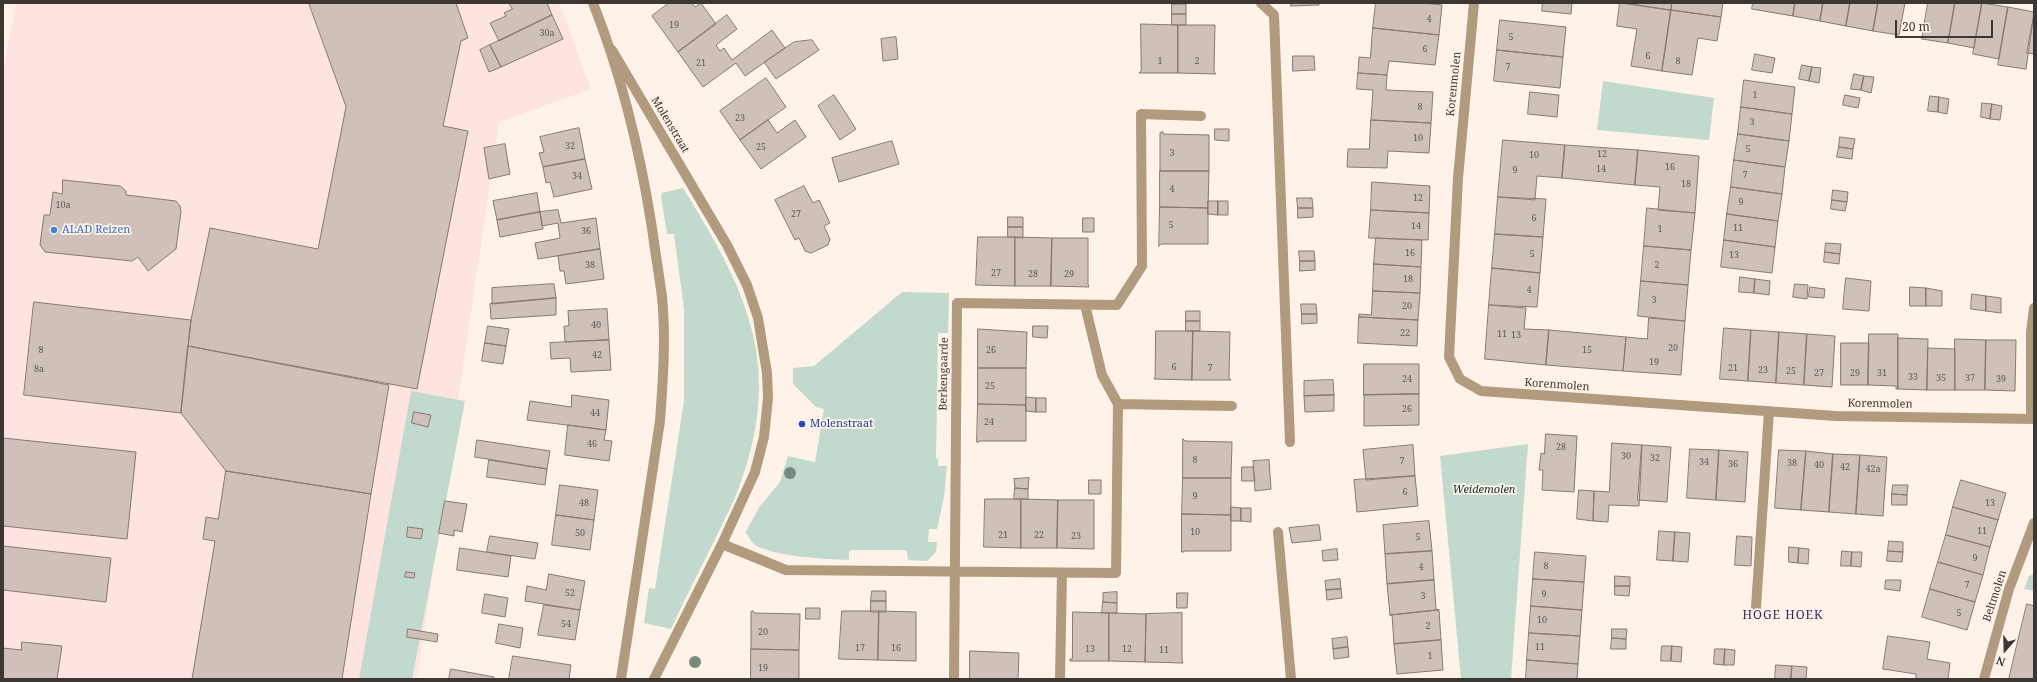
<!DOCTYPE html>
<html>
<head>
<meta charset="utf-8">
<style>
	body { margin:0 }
	#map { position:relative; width:2037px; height:682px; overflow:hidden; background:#fff2e8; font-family:"Noto Serif",serif }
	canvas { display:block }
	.frame { position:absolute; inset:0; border:4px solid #3c3733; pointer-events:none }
	.north { position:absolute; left:1985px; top:630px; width:40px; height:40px; -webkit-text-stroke:3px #fff2e8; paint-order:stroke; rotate:200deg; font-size:11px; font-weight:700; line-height:16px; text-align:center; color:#3c3733 }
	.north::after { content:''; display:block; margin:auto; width:14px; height:18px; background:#3c3733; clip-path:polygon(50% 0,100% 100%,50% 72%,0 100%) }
	.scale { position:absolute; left:1895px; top:20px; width:98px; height:18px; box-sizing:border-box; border:2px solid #3c3733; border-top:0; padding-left:5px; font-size:12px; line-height:14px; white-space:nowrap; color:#3c3733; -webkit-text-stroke:3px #fff2e8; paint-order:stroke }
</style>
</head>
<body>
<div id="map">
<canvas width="2037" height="682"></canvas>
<div class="frame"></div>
<div class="north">N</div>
<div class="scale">20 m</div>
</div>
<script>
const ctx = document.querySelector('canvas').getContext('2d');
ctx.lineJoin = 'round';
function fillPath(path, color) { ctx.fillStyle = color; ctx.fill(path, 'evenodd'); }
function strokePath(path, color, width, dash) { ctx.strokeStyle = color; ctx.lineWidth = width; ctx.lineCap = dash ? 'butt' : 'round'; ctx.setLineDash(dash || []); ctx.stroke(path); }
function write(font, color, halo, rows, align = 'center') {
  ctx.font = font + ' "Noto Serif",serif'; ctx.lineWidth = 3.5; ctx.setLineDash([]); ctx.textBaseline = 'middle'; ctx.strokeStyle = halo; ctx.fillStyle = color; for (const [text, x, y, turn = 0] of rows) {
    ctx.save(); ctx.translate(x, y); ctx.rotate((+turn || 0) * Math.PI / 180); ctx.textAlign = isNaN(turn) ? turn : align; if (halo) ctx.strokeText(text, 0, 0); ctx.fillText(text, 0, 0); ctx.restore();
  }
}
fillPath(new Path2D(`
	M16,3H559L591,89L499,122L417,679H3V69Z`), '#fee4e1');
fillPath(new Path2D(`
	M1603,81L1714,98L1709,140L1597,130Z
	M683,188C748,293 785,367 738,490C733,504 725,518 719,531C703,564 686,596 671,629L644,623L649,588L655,589L684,401V309L674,234H667L661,197L662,193Z
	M902,292L949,293L948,333H938L936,458L938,459V466H947L944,497L937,529H929L928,542H937L936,552L927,561L908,560L907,552L905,550H851L849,552V560C824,559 776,557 755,545C751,542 750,536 745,533L760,506L780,482L788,456L815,462L824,409L816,407L793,384V368L814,366Z
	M411,391L465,401L412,679H359Z
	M1528,444L1511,679H1461L1440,456Z
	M2034,574V591L2024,589L2029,576Z`), '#c2dace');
const building = new Path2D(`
	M309,3H456L468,38L461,41L443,126L468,131L417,389L188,346L191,320L210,228L318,249L346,107Z
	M509,3H547L552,15L499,41L490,23L506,16L504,13L512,9Z
	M669,3H692L695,7L701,3L716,24L678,52L652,16Z
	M1291,3H1319V5L1291,6Z
	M1376,3H1423L1442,5L1439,35L1373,28Z
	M1543,3H1572L1571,14L1542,11Z
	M1620,3L1671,10L1662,71L1631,66L1637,29L1617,26Z
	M1626,3H1672L1671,10Z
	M1672,3H1723L1721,17L1671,10Z
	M1753,3H1795L1793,16L1752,9Z
	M1795,3H1823L1820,21L1793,16Z
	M1823,3H1850L1846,26L1820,21Z
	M1850,3H1878L1873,31L1846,26Z
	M1878,3H1905L1899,35L1873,31Z
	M1928,3H1955L1948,43L1922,39Z
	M1955,3H1982L1974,48L1948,43Z
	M1982,3L2008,7L1999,59L1973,54Z
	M1172,4H1186V14H1172Z
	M2008,7L2034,12L2026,69L1998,65Z
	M1671,10L1721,17L1717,41L1698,38L1692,75L1662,71Z
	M1172,14H1186V25H1172Z
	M552,15L563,39L501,67L490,45Z
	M727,15L737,29L716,45L720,51L724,48L732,60L772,30L785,48L745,76L736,63L703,87L678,52Z
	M2034,15V54L2027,53Z
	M1500,20L1566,27L1563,57L1497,50Z
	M1141,24L1178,25V73H1139L1141,71Z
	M1178,25H1215L1214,72L1216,74L1178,73Z
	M1373,28L1439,35L1435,65L1389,61L1387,75L1358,73L1359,57L1370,58Z
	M896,37L898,59L883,61L881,39Z
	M812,40L819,50L776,79L764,62L794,42Z
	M490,45L501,67L489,72L480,50Z
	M1497,50L1563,57L1560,88L1494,81Z
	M1755,54L1775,58L1772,73L1752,70Z
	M1293,56H1314L1315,70L1293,71Z
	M1802,65L1812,67L1809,81L1799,79Z
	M1812,67L1821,68L1819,83L1809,81Z
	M1358,73L1387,75L1386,90L1433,92L1431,123L1371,120L1373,90L1357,89Z
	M1854,74L1864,76L1861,90L1851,89Z
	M1864,76L1874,77L1871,93L1861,90Z
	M766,78L786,107L740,140L720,111Z
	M1744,80L1795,87L1792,114L1741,107Z
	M1530,92L1559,95L1557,117L1528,114Z
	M834,95L856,129L840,140L818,106Z
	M1845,95L1860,98L1858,108L1843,105Z
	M1930,96L1939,97L1938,112L1928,111Z
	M1939,97L1949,99L1947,114L1938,112Z
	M1982,103L1992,104L1990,119L1981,117Z
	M1992,104L2002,106L2000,120L1990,119Z
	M1741,107L1792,114L1789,141L1738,134Z
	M768,120L777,133L795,120L806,137L761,169L740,140Z
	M1371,120L1431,123L1429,153L1388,151L1387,168L1347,167L1348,149H1369Z
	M579,128L585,159L543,167L539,153L544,152L540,137Z
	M1215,129H1229V141L1215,140Z
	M1163,132V134L1209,135V171H1160V133Z
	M1738,134L1789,141L1785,167L1734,160Z
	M1840,137L1855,139L1853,149L1839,147Z
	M1503,140L1565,145L1562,178L1537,176L1535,200L1498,197Z
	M892,141L899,164L839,182L832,158Z
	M505,144L510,174L489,179L484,148Z
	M1565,145L1638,150L1635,185L1562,178Z
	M1839,147L1853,149L1852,159L1837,157Z
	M1638,150L1699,156L1695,213L1658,210L1660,187L1635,185Z
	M585,159L592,189L554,197L550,182L546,183L543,167Z
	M1734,160L1785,167L1782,194L1731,187Z
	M1160,171H1209L1208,208L1160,207Z
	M63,180L120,186L126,191V195L176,201L180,206L181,211L176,249L148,271L138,257L132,261L45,252L40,245L44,215H50L53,192L62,194Z
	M1372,182L1430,186L1429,213L1371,210Z
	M804,186L813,203L819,200L830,223L824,226L830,239L828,245L811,253L805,251L799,238L795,240L775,200Z
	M1731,187L1782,194L1778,221L1727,214Z
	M1833,190L1848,192L1847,202L1832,200Z
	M537,193L540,212L497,220L493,201Z
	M1498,197L1546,199L1543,237L1495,234Z
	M1297,198H1312L1313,208H1298Z
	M1832,200L1847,202L1845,211L1831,209Z
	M1208,201H1218V215L1208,214Z
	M1218,201H1228V215H1218Z
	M1160,207L1208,208V244H1161L1159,246Z
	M1298,208H1313V217L1298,218Z
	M1647,208L1695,213L1691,250L1644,246Z
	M558,210L561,223L596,218L600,249L538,259L535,243L560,238L558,223L542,226L540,212Z
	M1371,210L1429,213L1428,240L1369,238Z
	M540,212L543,229L500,237L497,220Z
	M1727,214L1778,221L1775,247L1724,240Z
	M1008,217H1023V227H1008Z
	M1083,218H1094V232H1083Z
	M1008,227H1023V238L1008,237Z
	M1495,234L1543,237L1540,273L1492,268Z
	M978,237H1015V286L976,285Z
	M1015,237L1052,238L1051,286H1015Z
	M1052,238H1088V284L1089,287L1051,286Z
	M1376,238L1422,240L1421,267L1374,264Z
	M1724,240L1775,247L1772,273L1721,267Z
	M1826,243L1841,244L1840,254L1825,252Z
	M1644,246L1691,250L1688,285L1641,281Z
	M600,249L604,279L566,284L564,271H560L558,256Z
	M1299,251H1314L1315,261H1300Z
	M1825,252L1840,254L1839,264L1824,262Z
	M1300,261H1315V270L1300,271Z
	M1374,264L1421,267L1420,293L1373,291Z
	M1492,268L1540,273L1537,307L1489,305Z
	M1740,277L1755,279L1754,293L1739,292Z
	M1846,278L1871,281L1869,311L1843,309Z
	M1755,279L1770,281L1769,295L1754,293Z
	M1641,281L1688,285L1685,321L1638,316Z
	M554,284L556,298L492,304V288Z
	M1795,284L1808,285L1807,299L1793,297Z
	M1810,287L1825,289L1824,298L1809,297Z
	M1910,287L1926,288V306H1910Z
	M1926,288L1942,291V306H1926Z
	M1373,291L1420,293L1418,320L1359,317V314L1371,315Z
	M1972,294L1986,296V311L1971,309Z
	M1986,296L2001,298V313L1986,311Z
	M556,298V315L491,319L490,304Z
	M34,302L191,320L181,413L24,395Z
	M1301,304H1316L1317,314H1302Z
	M1489,305L1526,308L1524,329L1549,330L1546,365L1485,359Z
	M607,309L609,340L565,342L564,326H569L568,311Z
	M1186,311H1200V321H1186Z
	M1302,314H1317V323L1302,324Z
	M1359,317L1418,320L1417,346L1358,343Z
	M1649,318L1685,321L1681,375L1623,371L1626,337L1647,339Z
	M1186,321H1200V331H1186Z
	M488,326L509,329L506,346L485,343Z
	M1033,326H1048L1047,338L1033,337Z
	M1724,328L1751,330L1748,381L1720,379Z
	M978,329L1027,332L1026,368H978Z
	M1549,330L1626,337L1623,371L1546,365Z
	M1751,330L1779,332L1776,383L1748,381Z
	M1156,331H1193L1192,380L1154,379L1155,377Z
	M1193,331L1230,332L1229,378L1231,380H1192Z
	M1779,332L1807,334L1804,385L1776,383Z
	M1807,334L1835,336L1832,387L1804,385Z
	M1869,334H1898V389H1896V386L1868,385Z
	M1898,338L1928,339L1927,390L1898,389Z
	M1955,339L1986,340L1985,390H1955Z
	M609,340L611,370L571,372L570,358L551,359L550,343Z
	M1986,340H2016L2015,391L1985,390Z
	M485,343L506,346L503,364L482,361Z
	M1841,343H1869L1868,385H1841Z
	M188,346L389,385L371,494L226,471L181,413Z
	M1928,348L1955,349V390H1927Z
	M1364,364H1419V394L1364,395Z
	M978,368H1026V405L978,404Z
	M1333,380L1334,395L1304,396V381Z
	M1419,394V425L1364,426V395Z
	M572,395L609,400L606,430L527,420L530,401L571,407Z
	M1334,395V411L1305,412L1304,396Z
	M1026,397L1036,398V412L1026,411Z
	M1036,398H1046V412H1036Z
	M978,404L1026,405V441H979V442H977Z
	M414,412L431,415L428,427L412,423Z
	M568,425L606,430L604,440L612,441L609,461L565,455Z
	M1546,434L1577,436L1574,492L1542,490L1543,470H1539L1541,453L1544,454Z
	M3,438L136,452L127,539L3,526Z
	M1183,439L1185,441L1232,442L1231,478H1183Z
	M477,440L550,451L547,469L475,457Z
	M1612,443L1642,445L1639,506L1609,505L1608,522L1593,521L1594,491L1609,492Z
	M1413,445L1415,476L1366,480L1363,450Z
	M1642,445L1671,447L1667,502L1638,500Z
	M1690,449L1719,450L1716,500L1687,498Z
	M1719,450L1748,452L1745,502L1716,500Z
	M1779,450L1806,451L1801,510L1775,508Z
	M1806,451L1833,454L1829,512L1801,510Z
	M1833,454L1860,455L1856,514L1829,512Z
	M1860,455L1887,457L1883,516L1856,514Z
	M489,460L547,469L545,485L487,477Z
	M1269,460L1271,489L1255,491L1253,461Z
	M1242,467H1253L1255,481H1242Z
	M226,471L371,494L342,679H192L215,541L203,539L206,517L218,519Z
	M1415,476L1418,506L1357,512L1354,480Z
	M1029,478L1028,489L1015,488L1014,479Z
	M1183,478H1231V515L1182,514Z
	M1089,480H1101V494H1089Z
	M1961,480L2006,493L1998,520L1953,507Z
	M560,485L598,490L594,520L556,515Z
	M1893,485H1908L1907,495L1892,494Z
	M1015,488L1028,489V499H1014Z
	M1579,490L1594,491L1593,521L1577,519Z
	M1892,494L1907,495V505H1892Z
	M985,499H1021V548L984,547Z
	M1021,499L1058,500L1057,548H1021Z
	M1058,500H1094V549L1057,548Z
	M445,501L467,504L462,532L454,530V536L439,533Z
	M1231,507L1241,508V521H1231Z
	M1953,507L1998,520L1990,547L1946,535Z
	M1241,508H1251V522L1241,521Z
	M1182,514L1231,515V551H1184V552H1182Z
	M556,515L594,520L590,550L552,545Z
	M1429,521L1432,551L1385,554L1383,525Z
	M1319,525L1321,540L1292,543L1289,528Z
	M408,527L423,529L421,539L407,537Z
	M1659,531L1675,532L1673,561L1657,560Z
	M1675,532L1690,533L1688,562L1673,561Z
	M1946,535L1990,547L1983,575L1938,562Z
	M490,536L538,543L535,559L487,552Z
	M1737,536L1752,537L1751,566L1735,565Z
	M1889,541L1903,542V552L1888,551Z
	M3,546L111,558L106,602L3,590Z
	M1789,547L1799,548L1798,563L1789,562Z
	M460,548L511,556L508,577L457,570Z
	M1799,548L1809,549L1808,564L1798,563Z
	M1337,549L1338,560L1323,561L1322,551Z
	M1432,551L1434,580L1387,584L1385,554Z
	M1842,551L1852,552L1851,566H1841Z
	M1888,551L1903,552L1902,562L1887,561Z
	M1535,552L1586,556L1584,582L1533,579Z
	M1852,552H1862L1861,567L1851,566Z
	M1938,562L1983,575L1975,602L1930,589Z
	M406,572L415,573L414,578L405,577Z
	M549,574L585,581L580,610L525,601L527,586L546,590Z
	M1615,576L1630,577V586H1615Z
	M1340,579L1341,589L1326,590L1325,581Z
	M1533,579L1584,582L1582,610L1531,606Z
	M1434,580L1436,609L1439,610L1390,615L1387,584Z
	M1886,580H1901L1900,591L1885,589Z
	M1615,586H1630L1629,596L1615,595Z
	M1341,589L1342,598L1327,600L1326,590Z
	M1930,589L1975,602L1967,630L1922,617Z
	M872,591H886V601H871Z
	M1117,592V603L1103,602V593Z
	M1177,593H1188L1187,608H1177Z
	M485,594L508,598L505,617L482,613Z
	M871,601H886V612H871Z
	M1103,602L1117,603V613H1102Z
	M2027,604L2034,606V679H2009Z
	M544,605L580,610L575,640L538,635Z
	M1531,606L1582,610L1580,636L1529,633Z
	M806,608H820V619H806Z
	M1439,610L1441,640L1394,644L1392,615H1390Z
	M753,611L754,613L800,614L799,650L751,649V612Z
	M842,611H879L878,660L839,659Z
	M879,611L916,612V661L878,660Z
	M1073,612L1109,613V661H1070V659H1072Z
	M1109,613L1146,614L1145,662L1109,661Z
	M1182,613V660L1183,663L1145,662L1146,614Z
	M499,624L523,628L520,648L496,643Z
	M408,629L438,634L437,642L407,637Z
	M1612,629H1627L1626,639L1612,638Z
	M1529,633L1580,636L1578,664L1527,660Z
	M1888,636L1930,642L1927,659L1950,663L1948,679H1916V674L1883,669Z
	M1347,637L1348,647L1333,649L1332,639Z
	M1612,638L1626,639V649H1611Z
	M1441,640L1443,670L1397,674L1394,644Z
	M22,642L62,646L57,679H3V648L21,650Z
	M1662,646H1672L1671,661H1661Z
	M1672,646L1682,647L1681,662L1671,661Z
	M1348,647L1349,657L1334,659L1333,649Z
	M751,649L799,650V679H751Z
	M1715,649H1725L1724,665L1714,664Z
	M1725,649L1735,650L1734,665H1724Z
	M970,651L1019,653L1018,679H970Z
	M513,656L571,665L569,679H509Z
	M1527,660L1578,664L1577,679H1526Z
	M1776,665L1792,666L1791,679H1775Z
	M1792,666L1807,667L1806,679H1791Z
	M451,669L494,677V679H449Z`);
fillPath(building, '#d0c0ba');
strokePath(building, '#877873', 1);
strokePath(new Path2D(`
	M593,3C622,76 640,151 652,228C655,251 659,274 662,297C666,338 663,380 660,421L621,679
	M1261,3L1274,15L1290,442
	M1474,3L1458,178L1449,357L1460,379L1481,391L1836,416L2034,419
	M612,50L727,245L747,285L758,318L767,373L768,398L764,437L755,472L722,544L654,679
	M1118,404L1232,406
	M2031,418V332L2034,308
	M1278,532L1291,679
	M722,544L786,570L1116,573L1118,404L1102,375L1085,305
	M1756,607L1769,411
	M954,679L957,303L1117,305L1142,266L1141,114L1201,116
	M1060,679L1062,573
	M1984,679L2009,589L2034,523`), '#b19a7e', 10);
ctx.fillStyle = '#768b7d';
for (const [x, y] of [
	[790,473],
	[695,662]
]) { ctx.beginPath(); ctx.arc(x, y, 6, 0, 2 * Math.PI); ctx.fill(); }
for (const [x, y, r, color] of [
	[54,230,4,"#3f7fe0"],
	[802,424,4,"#1a4fb4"]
]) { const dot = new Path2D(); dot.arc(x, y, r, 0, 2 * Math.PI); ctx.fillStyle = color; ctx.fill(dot); strokePath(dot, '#fff2e8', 1.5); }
write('9px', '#615955', null, [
	["4",1429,19],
	["19",674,25],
	["30a",547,33],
	["5",1511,37],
	["6",1425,49],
	["6",1648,56],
	["1",1160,61],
	["2",1197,61],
	["8",1678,61],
	["21",701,63],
	["7",1508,67],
	["1",1755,95],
	["8",1420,107],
	["23",740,118],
	["3",1752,122],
	["10",1418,138],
	["32",570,146],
	["25",761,147],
	["5",1748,149],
	["3",1172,153],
	["12",1602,154],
	["10",1534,155],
	["16",1670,167],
	["14",1601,169],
	["9",1515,170],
	["7",1745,175],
	["34",577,176],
	["18",1686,184],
	["4",1172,189],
	["12",1418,198],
	["9",1741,202],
	["10a",63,205],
	["27",796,214],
	["6",1534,218],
	["5",1171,225],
	["14",1416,226],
	["11",1738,228],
	["1",1660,229],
	["36",586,231],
	["16",1410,253],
	["5",1532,254],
	["13",1734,255],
	["38",590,265],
	["2",1657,265],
	["27",996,273],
	["28",1033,274],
	["29",1069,274],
	["18",1408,279],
	["4",1529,290],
	["3",1654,300],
	["20",1407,306],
	["40",596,325],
	["22",1405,333],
	["11",1502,334],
	["13",1516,335],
	["20",1673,348],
	["8",41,350],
	["26",991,350],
	["15",1587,350],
	["42",597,355],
	["19",1654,362],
	["6",1174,367],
	["7",1210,368],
	["21",1733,368],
	["8a",39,369],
	["23",1763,370],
	["25",1791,371],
	["27",1819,373],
	["29",1855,373],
	["31",1882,373],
	["33",1913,377],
	["35",1941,378],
	["37",1970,378],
	["24",1407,379],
	["39",2001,379],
	["25",990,386],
	["26",1407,409],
	["44",595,413],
	["24",989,422],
	["46",592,444],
	["28",1561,447],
	["30",1626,456],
	["32",1655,458],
	["8",1195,460],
	["7",1402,461],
	["34",1704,462],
	["38",1792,463],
	["36",1733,464],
	["40",1819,465],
	["42",1845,467],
	["42a",1873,469],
	["6",1405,492],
	["9",1195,496],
	["48",584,503],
	["13",1990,503],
	["11",1982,531],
	["10",1195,532],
	["50",580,533],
	["21",1003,535],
	["22",1039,535],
	["23",1076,536],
	["5",1418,537],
	["9",1975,558],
	["8",1546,566],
	["4",1421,567],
	["7",1967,585],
	["52",570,593],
	["9",1544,594],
	["3",1423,596],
	["5",1959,613],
	["10",1542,620],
	["54",566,624],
	["2",1428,626],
	["20",763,632],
	["11",1540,647],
	["17",860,648],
	["16",896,648],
	["13",1090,649],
	["12",1127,649],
	["11",1164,650],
	["1",1430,656],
	["19",763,668]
]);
write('11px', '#3c3733', '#fff2e8', [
	["Korenmolen",1454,84,-84],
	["Molenstraat",670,125,59],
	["Berkengaarde",944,374,-89],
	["Korenmolen",1557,385,4],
	["Korenmolen",1880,404,1],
	["Beltmolen",1995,596,-72]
]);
write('11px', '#366cbe', '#fff2e8', [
	["ALAD Reizen",62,230]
], 'left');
write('11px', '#164399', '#fff2e8', [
	["Molenstraat",810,424]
], 'left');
write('italic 11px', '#053725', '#fff2e8', [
	["Weidemolen",1484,490]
]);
ctx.letterSpacing = '1px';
write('12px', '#412762', '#fff2e8', [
	["HOGE HOEK",1783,616]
]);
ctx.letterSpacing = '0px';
</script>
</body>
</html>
